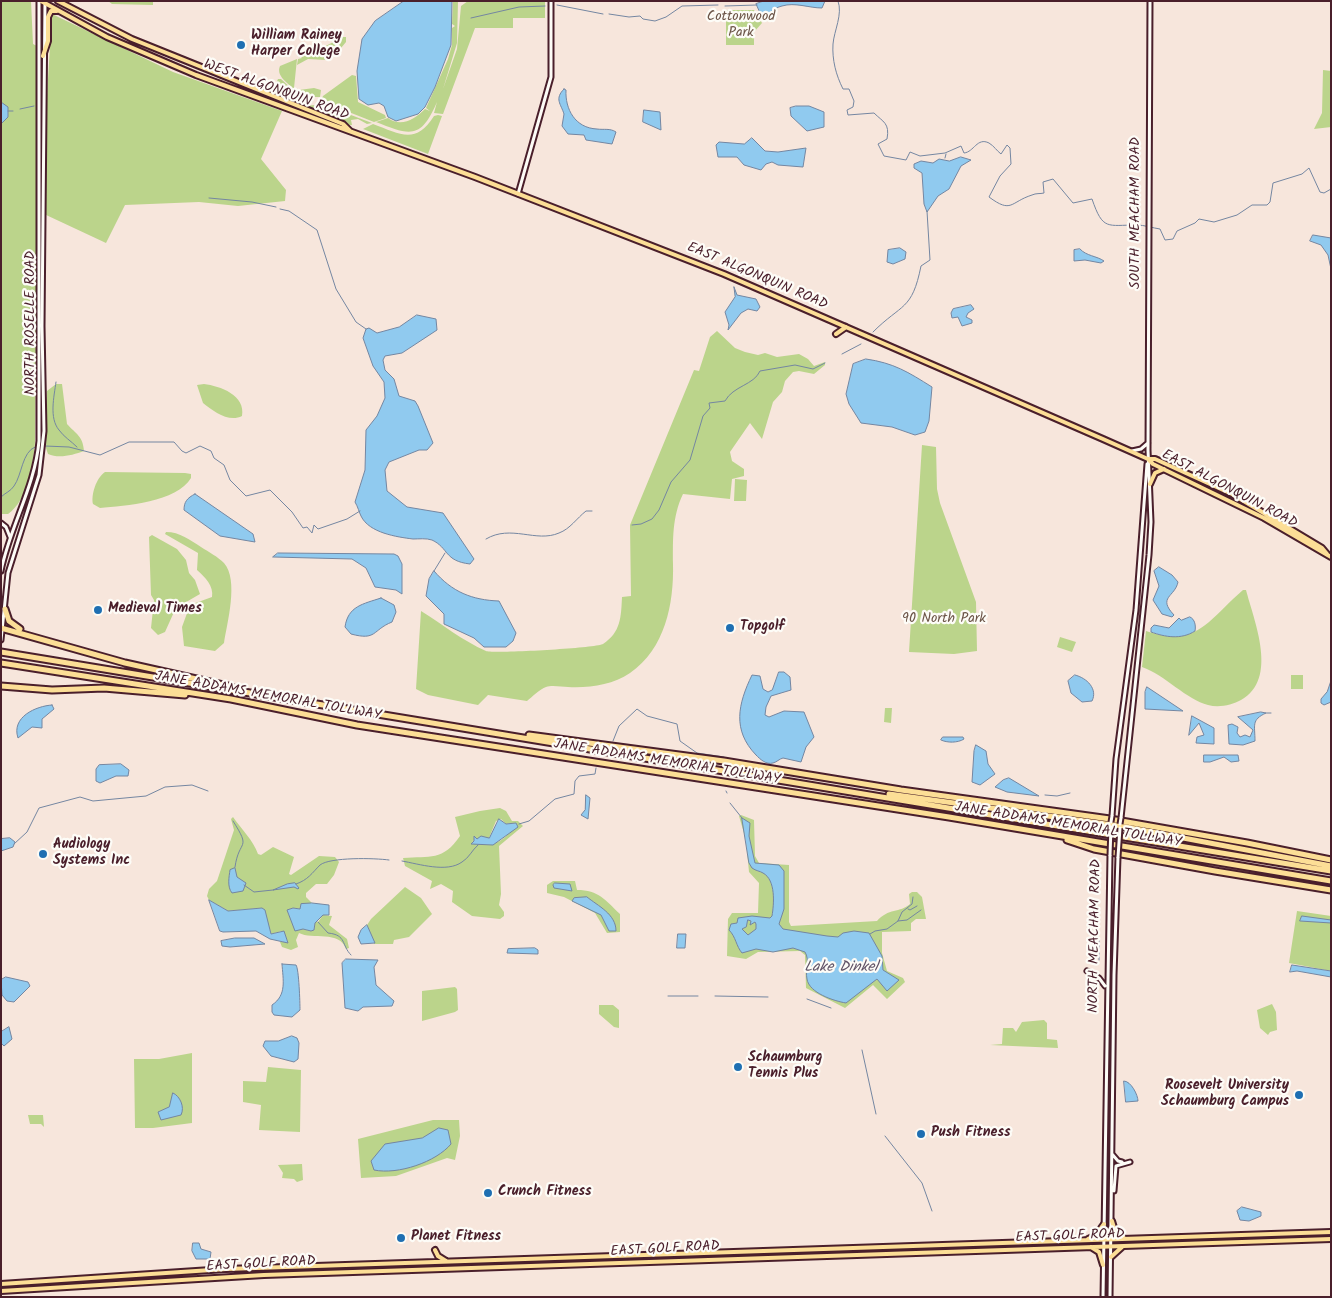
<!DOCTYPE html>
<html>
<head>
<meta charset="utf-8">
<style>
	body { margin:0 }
	#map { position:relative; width:1332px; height:1298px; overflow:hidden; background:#f7e6dc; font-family:Kalam,sans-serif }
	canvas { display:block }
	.frame { position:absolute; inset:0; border:2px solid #4a1f2b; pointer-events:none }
</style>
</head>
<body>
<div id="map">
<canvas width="1332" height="1298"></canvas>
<div class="frame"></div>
</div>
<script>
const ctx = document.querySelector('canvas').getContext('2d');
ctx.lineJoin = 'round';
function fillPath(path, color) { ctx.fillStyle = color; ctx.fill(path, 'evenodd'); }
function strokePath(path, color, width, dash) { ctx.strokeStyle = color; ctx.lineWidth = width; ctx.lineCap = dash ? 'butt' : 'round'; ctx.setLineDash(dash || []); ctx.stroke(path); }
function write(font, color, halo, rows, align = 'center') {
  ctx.font = font + ' Kalam,sans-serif'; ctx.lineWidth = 4.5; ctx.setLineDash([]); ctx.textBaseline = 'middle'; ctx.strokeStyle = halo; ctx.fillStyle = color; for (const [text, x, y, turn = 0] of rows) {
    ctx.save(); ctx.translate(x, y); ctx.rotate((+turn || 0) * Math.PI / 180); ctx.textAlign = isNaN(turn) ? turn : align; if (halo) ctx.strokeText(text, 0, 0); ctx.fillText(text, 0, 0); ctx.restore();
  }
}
fillPath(new Path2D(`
	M1,1H31L33,44L43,49V200L37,201L35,442C33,465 28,500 8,514H1Z
	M108,1H153V5L112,4Z
	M453,1H458L457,43L443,89L457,49L461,6L468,1H545V18H513V28H475L443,114L434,113L437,102C421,139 411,136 376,122L388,118C401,128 415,119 425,109L430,111L426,108L448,59L452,45V28L455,26L452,24Z
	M726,10H754L762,23L754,32V45H726Z
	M52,14L173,72L282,111L261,159L286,190L285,201L238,206L199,202L125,205L106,243L44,214L46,112Z
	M343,37H346V42L341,48L327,53L326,60L308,59L297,65L298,59L302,58L300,56L314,52Z
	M297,59L294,88H293C286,82 276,75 280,66Z
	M1323,70L1331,71V127L1314,129L1322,113Z
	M352,75L356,76L358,102L385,115L386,118L374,122L321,101L323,96Z
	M278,79H281L292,89L311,98L313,102H307L274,88Z
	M314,88L321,90L320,97H314L299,90Z
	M322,104L372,123L367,124L358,119L351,120L352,125H350L307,106Z
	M438,115L442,116L428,154L363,129L373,124C400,134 416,145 434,116Z
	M717,331L735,348L745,352L758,355L765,353L777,357L799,354L808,359L814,366L825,362V365L814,374L799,371L793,372L785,381L782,392L773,402L762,439L750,423L730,452L732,461L744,469V476L732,479L730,499L683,494C672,517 673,539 673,564C674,604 665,649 630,673C612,685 590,688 568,687C562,687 552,685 546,687C540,689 532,697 527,701L488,695L478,705L428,695L416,689L421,611C442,624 463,641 486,651C491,654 597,648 603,644C621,632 621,617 622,597L631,596L630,525L694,370L699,371L710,337Z
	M56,384H62L67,424C76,434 83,436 84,451C73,455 59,459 48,454L46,448L47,391Z
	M204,384C220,386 246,395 242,416C229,423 213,411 203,403L197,385Z
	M922,445L936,447L937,489L940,503L976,602L977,651L954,654L909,652Z
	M105,472L185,473L191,474V478C177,502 125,506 100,508L93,504C91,495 96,478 105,472Z
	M735,479L747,480L746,501H734Z
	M166,532C180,532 190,540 201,547C209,552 218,557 224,563C239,580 227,623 224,643L215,651L184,646L182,627L190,605L212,597C214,586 205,577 197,570L198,553L165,534Z
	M152,535L177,549L186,560L189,573L195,580L200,594L181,605L175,604L174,612L165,632L158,635L151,628L154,600L151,595L149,537Z
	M1243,590H1246C1254,621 1279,679 1241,700C1232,705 1219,708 1208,705C1187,700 1165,675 1142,667L1146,631C1198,648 1208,620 1243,590Z
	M1060,637L1076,642L1072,652L1057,647Z
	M1291,675H1303V689H1291Z
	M885,708H892L891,723L884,722Z
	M500,808L506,811L512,821H518L523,826L499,846L501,894L499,905L504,912V916L500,919L472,916L452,902L453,891L441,884L430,889L432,881L405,866L403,858C430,856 443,861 460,836L455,817L480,811ZM501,819L506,824L516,823C505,842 492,849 472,841L489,838L496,821Z
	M741,815L754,820L755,856L759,863L789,865V922L791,926L877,921C888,908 900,913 910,904L909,894L912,892H917L922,897L926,919H916L911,923V931L882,932V953L887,971L903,978L905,982L887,999L873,985L845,1008L806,988L805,955L800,951L758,952L746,959L727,956L728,919L732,913H758L759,883L749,872L746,840L739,816Z
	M233,817C242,830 253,840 258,854L261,855L273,847L294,857L289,874L291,875L319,856L335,857L339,862L334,875L327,884H316L306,893V897L312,903L300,909L293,908L288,910V914L303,929L311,931L314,930L315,922H318L323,915L332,916L329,925L347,939L349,948L346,949C340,930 312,940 299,933L296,940L298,947L291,950L282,947L280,942H288L282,931L271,934L262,908L228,911L209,900L207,896L209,889L217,881L234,830L231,819Z
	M553,881H575L577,890C599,890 605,900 620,914V932L607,933L595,913L564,897L547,893V885Z
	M405,887L421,898L432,914L409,937L394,940L393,944H374L367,925L371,919Z
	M1297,911L1331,916V971L1289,963Z
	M455,987L457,989L458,1010L455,1012L422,1021V991Z
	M1272,1004L1276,1012L1277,1030L1270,1032L1268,1035L1260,1028L1257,1010Z
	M599,1005H613L619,1010V1028L614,1027L599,1014Z
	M1044,1020L1047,1023V1039L1057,1040L1058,1048L990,1045L1002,1044L1003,1028H1013L1016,1032L1022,1022Z
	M192,1053V1123L153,1128H135L134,1059H159Z
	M268,1067L301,1070L300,1132L259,1130L261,1105L243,1102V1081L266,1082Z
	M28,1115H43L44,1127L41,1124H30Z
	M433,1120H459L460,1136L455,1160L447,1158L396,1176L361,1178L358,1139Z
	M302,1164L303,1180L297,1182L294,1179L282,1178L283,1173L278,1165Z`), '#bbd48b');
const water = new Path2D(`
	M404,1H452L451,45L435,87L425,107L418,114L396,121L388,117L384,106L379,103L368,105L359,99L357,71L362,39L375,21Z
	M764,1H825L822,8C809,8 795,2 782,6C773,8 770,15 761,15L756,4Z
	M564,89L566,90C565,109 575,128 597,129C604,130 610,128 616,132L612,144L586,140L584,135L568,134L562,126L564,114C561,104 554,99 564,89Z
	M1,102L8,107V117L1,124Z
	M796,106H809L824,112V127L807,131L791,116L790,108Z
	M644,110L660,112L661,130L643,122Z
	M752,138L765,151L778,152L806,148L803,167L778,165L772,162L766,164L761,170L744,165L737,157H718L716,145L719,142L744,144Z
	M961,157L971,160L961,166L949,189L938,196L927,212L924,204L922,173L914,168V164L921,161L933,163L939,159L949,161Z
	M1313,235L1331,238V269L1328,255L1321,245L1310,241Z
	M900,248L906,252L905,259L893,264L887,262L888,250Z
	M1080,249C1086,256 1097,256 1104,261L1101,263L1085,260L1074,261V250Z
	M734,287L737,295L756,299L760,307L757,311L748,309L741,313L728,330L729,325L725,312L735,297Z
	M971,305L974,309L968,313L966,317L972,320V323L962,326L958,317L952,318L951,313L953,309Z
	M417,315L436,319L437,330L402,353L385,356L383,360L385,370L394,379L399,396L415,401L418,406L433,443L427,450H419L389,462L385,470L387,491L407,507L443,513L474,559L470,564C444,561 449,548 432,540C426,538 419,539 413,539C397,537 369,533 361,516C359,512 358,507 355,502L365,470L366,430L377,416L385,398L384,382L373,366L363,338L366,329L369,328L377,333L399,327Z
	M866,359C894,363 908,372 932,387L929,421L925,432L915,435L892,427L861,423L849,404L846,394L853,364Z
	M195,494L253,534L255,542L220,536L184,510C184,502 187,498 195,494Z
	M278,553L394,554L398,556L402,564V594L396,590L375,587L366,568L352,559L273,557Z
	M1159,567L1172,575L1178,582C1175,597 1157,597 1174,615L1172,617L1162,614L1153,600L1159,586L1154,571Z
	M434,571C452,592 472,600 499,601L516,633L513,641L506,647H484L474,638L444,624V614L426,596L429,579Z
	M381,598L394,605L396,612L392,622C372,630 377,641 351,634L345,627C348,606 363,604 381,598Z
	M1190,617C1195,619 1196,626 1195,631C1181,640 1165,637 1151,632V628L1154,625L1169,628L1179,618L1181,620Z
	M779,672H784L790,677L791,690L771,696L766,707L765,715L769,717L784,711L804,712L814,737L806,747L801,762L783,758C779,759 777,762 773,763C766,765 760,759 756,755C732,730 738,704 752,675L760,676L763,689L768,692L772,690Z
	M1075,675C1087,678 1098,689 1092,701L1082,702L1071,693L1068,681Z
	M1331,681V702L1324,705L1321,703V699L1327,692Z
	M1147,687L1183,711L1145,709V692Z
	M52,705L54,709L42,719V728L32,727L18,738C11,717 36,706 52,705Z
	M1261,712L1266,713C1251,720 1255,725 1255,741L1243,745L1229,744L1228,725L1232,724L1238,727L1237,733L1240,737L1245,735L1250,737L1253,730L1238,717Z
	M1192,716L1214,728V744L1196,743L1197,737L1204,735L1199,723L1189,735Z
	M943,737H963L964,739C958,743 947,743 941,740Z
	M976,745L986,751L988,764L995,774L980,785L972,782L974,751Z
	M1204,755H1238L1239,761L1231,762L1224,757L1210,762H1204Z
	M121,764L129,770L128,776H116L100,783L96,781V769L99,765Z
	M1009,778L1039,796L1007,792L995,787L1003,780Z
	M586,795L590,798L588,819L581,815L585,810Z
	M742,818L750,823L749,836L755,863L779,865L784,871V909L779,924L783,929L827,936L838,937L843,933L854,931L869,933L882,956L883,970L899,980L887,991L877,979L846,1003C834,1001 809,993 807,979C805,970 810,960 805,952L793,948L773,952L756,949L742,953C736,946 736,937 729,930L731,924L737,923L738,918L752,916L770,918L772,916C774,904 776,880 763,873C760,871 756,871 752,868L749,863ZM748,920L751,921L750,925L755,922L756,924V929L748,935L742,929L746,927Z
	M499,819L506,824L516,823L518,827L493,845L471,844L474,841V836L477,839L481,836L489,838Z
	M10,838L15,842L13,847L1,851V839Z
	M235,868L237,877L246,883L243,891L232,893C227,887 229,877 230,870Z
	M295,883L299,888L298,889L294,887L273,890L287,884Z
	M555,883L570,884L572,891L554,888L553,885Z
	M587,897C598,906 616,914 616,931H609L601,915L572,901L574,898Z
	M209,900L228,911L262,908L265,910L271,934L284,931L288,943L270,939L256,931L223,932L220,931Z
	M312,903L329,905V915H323L315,923L314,930L311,931L303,929L295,931L287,910L293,908L300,909L301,904Z
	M1302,916L1331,920V923L1300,921Z
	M367,925L375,943L361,944L358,937L361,930Z
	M678,934H686L685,948H677Z
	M235,938H254L265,944L230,947L222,946L221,941Z
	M535,948L538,950V954L507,953L508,949Z
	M346,959L378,960L374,967L376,985L394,1001L392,1006L363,1007L358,1011L345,1008L342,963Z
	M282,964L296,965C299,969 300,1003 300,1010L292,1017L274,1015L272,1012V1005C287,995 283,980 282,964Z
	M1292,965L1331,971V977L1297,971L1290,972Z
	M6,977L28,982L30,986L14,1002L7,1001L2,995L1,980Z
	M9,1027L12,1039L4,1046L1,1043V1032Z
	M292,1036L297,1038L299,1043L298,1059L294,1062L271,1056L263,1046L265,1041H278Z
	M1124,1081C1131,1081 1138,1095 1138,1101L1126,1102Z
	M173,1093C180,1096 185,1107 181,1115L161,1120L158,1112L169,1107Z
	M439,1128L448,1130L451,1144C436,1162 398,1175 374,1170L371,1161L385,1144L422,1138Z
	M1242,1207L1261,1212V1216L1249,1221L1240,1220L1237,1211Z
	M193,1243H199L201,1249L211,1252L210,1259H196L192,1251Z`);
fillPath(water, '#90caef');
strokePath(water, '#7486a1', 1);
strokePath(new Path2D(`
	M838,1C843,14 834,31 833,44C832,60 836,75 843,89H849L854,101L853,107L847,110L848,115L874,113C883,122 890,123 887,139L878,144L884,156L906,160L910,152L920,156L945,153L961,146L964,153C974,152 977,137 989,143C994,146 997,151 1001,154L1007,145L1010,148L1011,164L1000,176L989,197C1012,214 1010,202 1032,195C1036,193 1040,194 1044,193L1043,182L1053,179L1073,203L1092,199C1103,231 1107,225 1137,225C1144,225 1153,228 1160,229L1165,240L1173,239L1177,231L1195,223L1199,219L1214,222L1237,215L1252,205H1267L1270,202L1273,183L1302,174L1309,168L1320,192L1324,193L1331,189
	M557,5L603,14
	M725,6L757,5
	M609,14L629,17L640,16L643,19L655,21L666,17L682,6L718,5
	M471,18L519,7L545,6
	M20,109L34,106
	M8,111H13
	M945,158L946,154
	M209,198L252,202L276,207
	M280,209L289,211L317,230L336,289L356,322L366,329
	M873,332C902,303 912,311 921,266L930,260L927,211
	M842,354L861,344
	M56,382C54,397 49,418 59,430C64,437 71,441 77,447
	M45,446L69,447L100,455L129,442H174L182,451L186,453L200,446L211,451L214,458L224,465L230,480L246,496L270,490L292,512L303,528L307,527L312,533L314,525L318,529L347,519L360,511
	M1,497C5,493 11,491 14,486C22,475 22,452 35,447
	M632,525L641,524L652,519L659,510L671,482L690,460L703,416L710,408L709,403L725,401C733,386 754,385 760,371L795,365L813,369L825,363
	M486,539C511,524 536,543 559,533C570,529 577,518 586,511H592
	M434,571L445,553
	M1266,713H1271
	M613,741L619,726L637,709L647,716L677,724L680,741L697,753L724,757
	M726,791L727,793
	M1045,795L1057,796L1070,793
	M730,803L742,818
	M233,821C252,851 239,838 235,867
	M519,824L529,821L555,799L574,794L575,781L579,776L595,774L596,768
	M14,844L27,832L39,808L80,797L93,801L146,796L165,787L192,785L208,791
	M402,861C419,864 447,873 462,862C469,858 472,850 478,845
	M296,884C308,880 312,873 320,865C330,857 375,858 389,860
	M244,885L254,892L273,890
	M908,909L910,910L917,906
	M898,921L907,920L921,910
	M318,922L328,933C347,935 341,945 351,955
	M870,934L875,931L887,929L898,921L902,912L912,904L913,897
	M1099,938V960
	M668,996H698
	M715,996L768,997
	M807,999L831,1008
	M862,1050L876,1114
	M885,1136L922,1183L932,1211`), '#7486a1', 1);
const secondary = new Path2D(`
	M518,194L551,77V1
	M1132,451L1141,449L1148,443
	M1,523L6,527L10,537
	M1,571C10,526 35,487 39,441V1
	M1,640L8,573L39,475L44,431L42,326L45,2
	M1112,816L1116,759L1136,610L1147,464
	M1121,818L1149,555L1151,522L1148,450L1150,1
	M1087,971L1099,978L1105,986
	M1112,1154L1118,1161L1122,1162
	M1114,1191L1116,1166L1130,1162
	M1103,1297L1110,855
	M1110,1297L1114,975L1118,857`);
const primary = new Path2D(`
	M41,1L107,37L196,75L475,177L724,274L1103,439L1148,459H1155L1232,494L1322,548L1327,554
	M58,1L132,39L343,124L350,131
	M43,56L48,41V17L51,11H57
	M836,334L846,327
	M1148,459L1153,464L1264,518L1331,557
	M1150,484L1155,473L1164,469
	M1112,1221L1115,1231L1125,1239
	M1088,1239L1096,1235L1104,1224
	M1091,1247L1099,1252L1103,1265
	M435,1250L438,1256L446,1261
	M1111,1257L1122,1247
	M1,1284L226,1269L1331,1232
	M1,1291L264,1275L1331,1239`);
const highway = new Path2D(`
	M5,609L9,621L20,629
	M1,628L125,663L232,687
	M1,652L1331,871
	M1,663L231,699L357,725L949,817L1331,881
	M1,686L52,690L104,688L185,695
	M529,735L724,761L901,790L1110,819L1247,843L1331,860
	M889,794L1120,826L1331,866
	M1067,840L1094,849L1215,871L1331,890`);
strokePath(secondary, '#4a1f2b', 7);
strokePath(primary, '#4a1f2b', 8);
strokePath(highway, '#4a1f2b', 9);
strokePath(secondary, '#fdfcf7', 3);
strokePath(primary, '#fcde96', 4);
strokePath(highway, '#fcde96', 5);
const secondaryBridge = new Path2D(`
	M1111,822L1112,816
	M1120,824L1121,818
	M1110,855L1111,827
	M1118,857L1120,828`);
strokePath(secondaryBridge, '#4a1f2b', 7, []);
strokePath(secondaryBridge, '#fdfcf7', 3);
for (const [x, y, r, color] of [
	[241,45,5,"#1f6fb2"],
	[98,610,5,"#1f6fb2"],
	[730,628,5,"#1f6fb2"],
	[43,854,5,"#1f6fb2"],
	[738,1067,5,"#1f6fb2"],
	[1299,1095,5,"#1f6fb2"],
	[921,1134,5,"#1f6fb2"],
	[488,1193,5,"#1f6fb2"],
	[401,1238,5,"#1f6fb2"]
]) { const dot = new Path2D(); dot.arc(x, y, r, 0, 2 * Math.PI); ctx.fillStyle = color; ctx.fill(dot); strokePath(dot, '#fdfcf7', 2); }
write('14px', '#6c5548', '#fdfcf7', [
	["Cottonwood",741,18],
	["Park",741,34],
	["90 North Park",944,620]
]);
write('bold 14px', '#4a1f2b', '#fdfcf7', [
	["William Rainey",251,37],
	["Harper College",251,53],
	["Medieval Times",108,610],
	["Topgolf",740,628],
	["Audiology",53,846],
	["Systems Inc",53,862],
	["Schaumburg",748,1059],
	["Tennis Plus",748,1075],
	["Roosevelt University",1289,1087,"right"],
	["Schaumburg Campus",1289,1103,"right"],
	["Push Fitness",931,1134],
	["Crunch Fitness",498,1193],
	["Planet Fitness",411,1238]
], 'left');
write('14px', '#4a1f2b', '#fdfcf7', [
	["WEST ALGONQUIN ROAD",276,91,20],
	["SOUTH MEACHAM ROAD",1137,213,-90],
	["EAST ALGONQUIN ROAD",757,277,23],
	["NORTH ROSELLE ROAD",32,323,-90],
	["EAST ALGONQUIN ROAD",1229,490,28],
	["JANE ADDAMS MEMORIAL TOLLWAY",268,697,10],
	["JANE ADDAMS MEMORIAL TOLLWAY",667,763,9],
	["JANE ADDAMS MEMORIAL TOLLWAY",1068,826,9],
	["NORTH MEACHAM ROAD",1096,936,-89],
	["EAST GOLF ROAD",1070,1237,-2],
	["EAST GOLF ROAD",665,1250,-3],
	["EAST GOLF ROAD",261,1265,-3]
]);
write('italic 15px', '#5f5266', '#fdfcf7', [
	["Lake Dinkel",841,968]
]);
</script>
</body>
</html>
